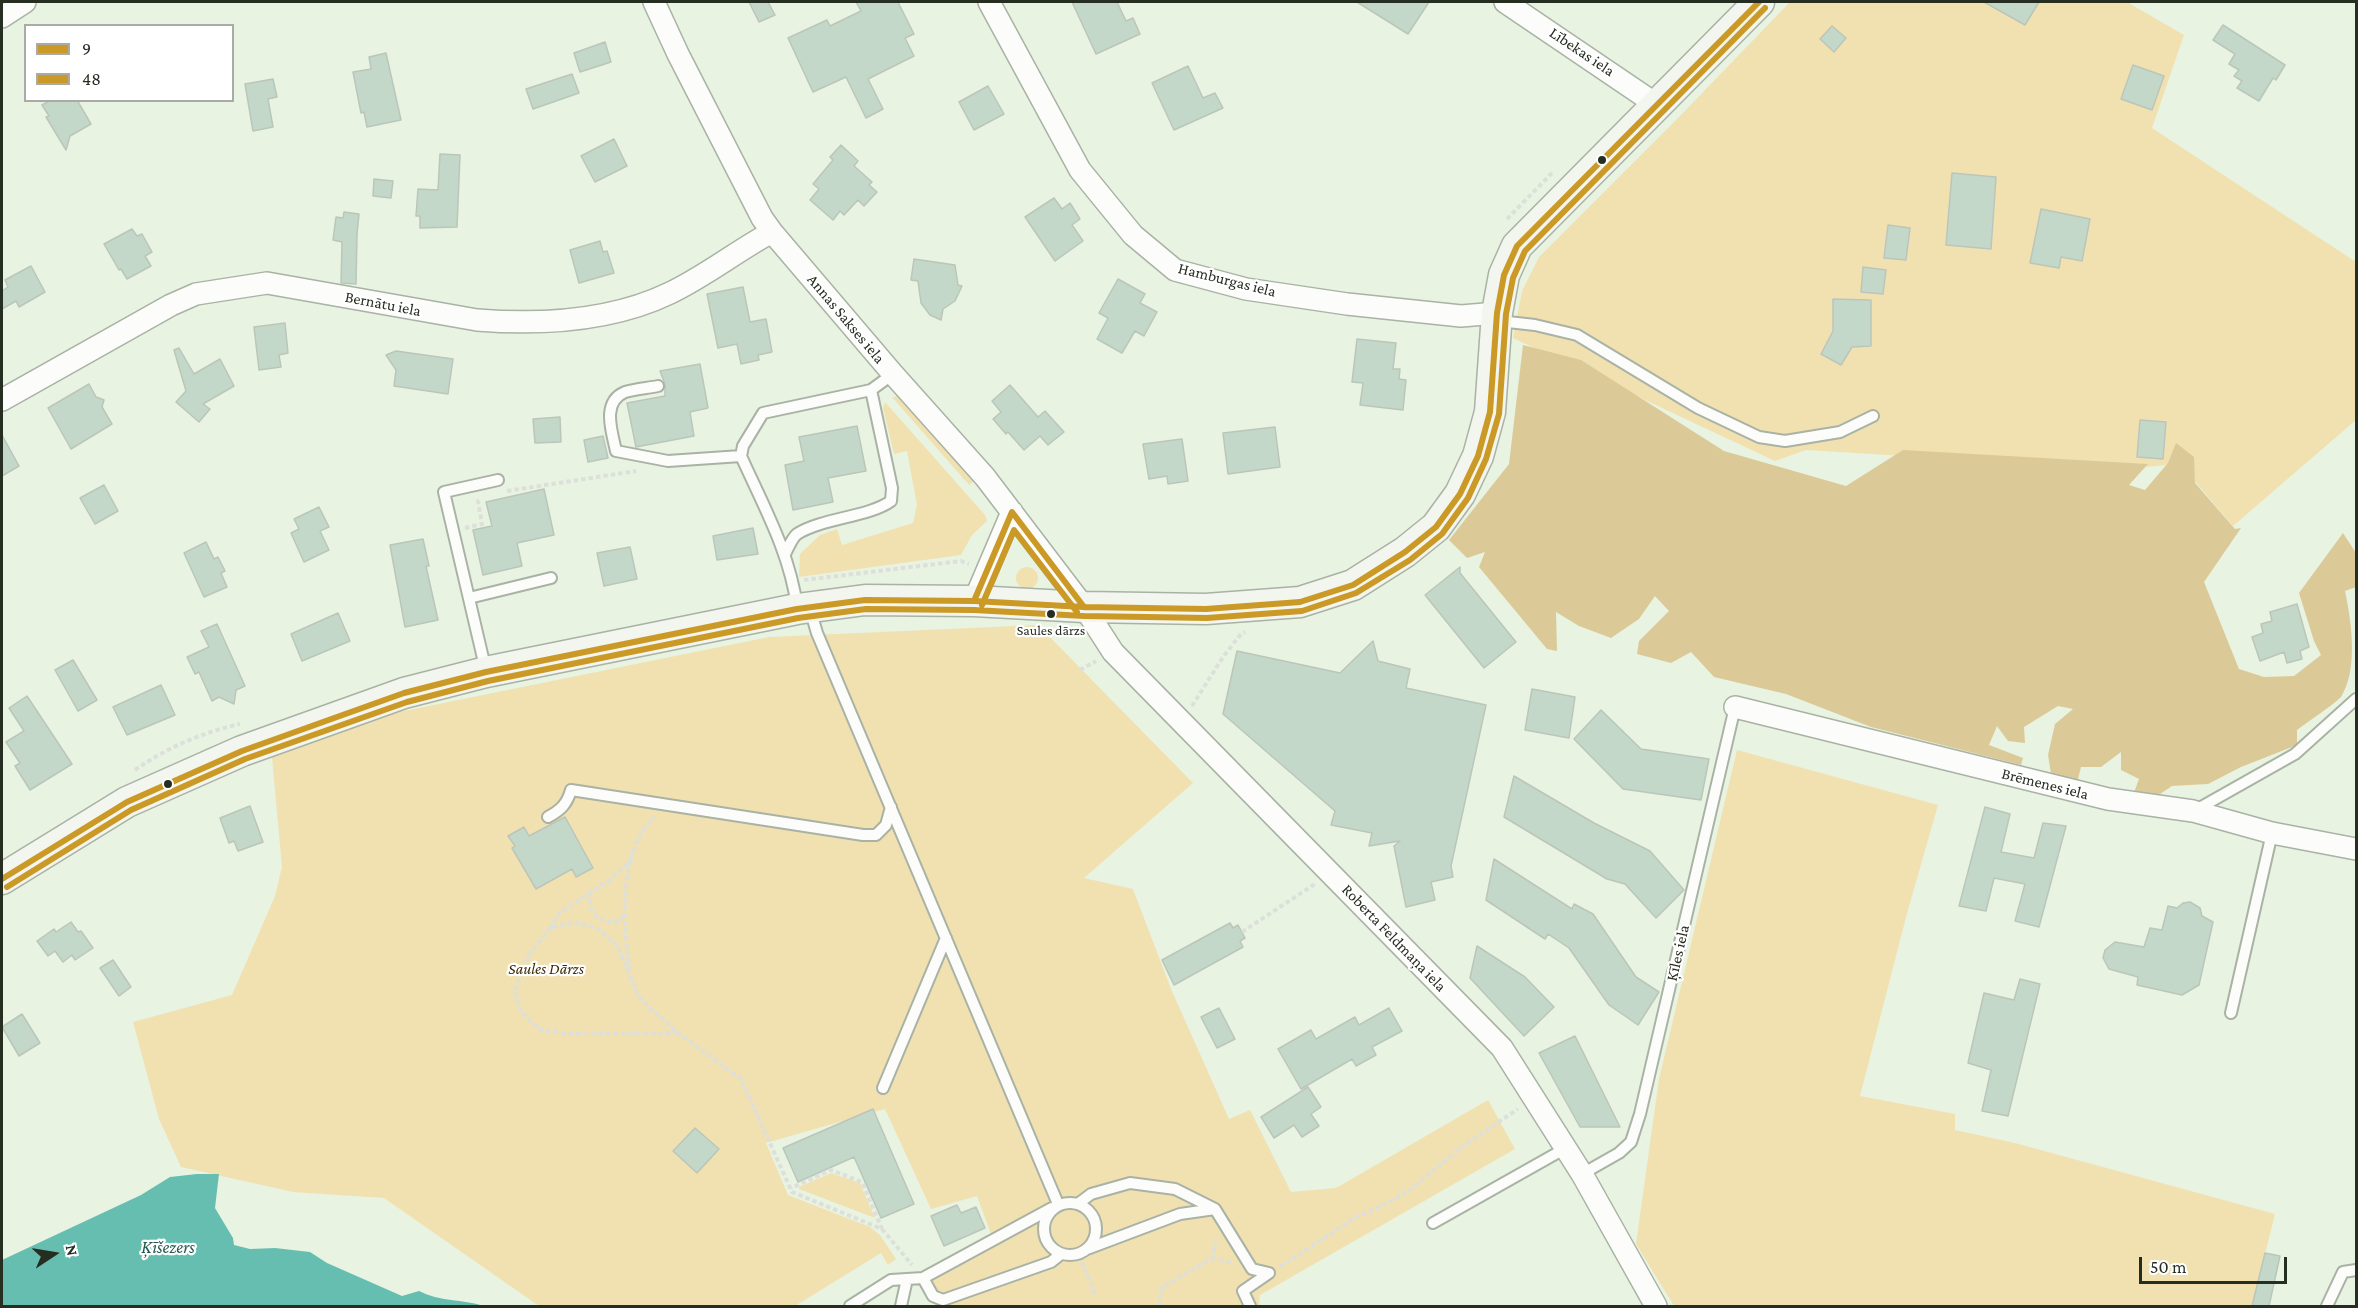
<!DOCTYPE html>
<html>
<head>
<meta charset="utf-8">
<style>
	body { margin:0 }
	#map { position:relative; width:2358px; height:1308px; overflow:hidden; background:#e8f3e2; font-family:"Crimson Pro",serif }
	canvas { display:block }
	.frame { position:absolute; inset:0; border:3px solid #262d21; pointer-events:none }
	.legend { position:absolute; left:24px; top:24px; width:210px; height:78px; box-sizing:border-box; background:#fff; border:2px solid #a8aba6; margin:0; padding:8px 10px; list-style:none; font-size:18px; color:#262d21 }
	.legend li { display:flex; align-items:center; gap:12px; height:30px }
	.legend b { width:30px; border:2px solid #a8aba6 }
	.north { position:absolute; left:24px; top:1224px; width:60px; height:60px; -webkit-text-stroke:4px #fff; paint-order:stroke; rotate:78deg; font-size:16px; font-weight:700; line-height:24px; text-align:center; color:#262d21 }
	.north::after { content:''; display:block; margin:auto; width:21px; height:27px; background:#262d21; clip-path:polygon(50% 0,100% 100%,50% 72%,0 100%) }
	.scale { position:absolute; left:2139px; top:1257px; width:148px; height:27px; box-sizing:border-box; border:3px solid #262d21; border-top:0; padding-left:8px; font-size:18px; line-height:21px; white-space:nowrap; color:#262d21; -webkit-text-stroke:4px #fff; paint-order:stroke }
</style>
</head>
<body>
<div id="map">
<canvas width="2358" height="1308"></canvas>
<div class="frame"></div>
<ul class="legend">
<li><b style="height:8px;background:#cb9926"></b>9</li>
<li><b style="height:8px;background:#cb9926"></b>48</li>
</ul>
<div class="north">N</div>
<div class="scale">50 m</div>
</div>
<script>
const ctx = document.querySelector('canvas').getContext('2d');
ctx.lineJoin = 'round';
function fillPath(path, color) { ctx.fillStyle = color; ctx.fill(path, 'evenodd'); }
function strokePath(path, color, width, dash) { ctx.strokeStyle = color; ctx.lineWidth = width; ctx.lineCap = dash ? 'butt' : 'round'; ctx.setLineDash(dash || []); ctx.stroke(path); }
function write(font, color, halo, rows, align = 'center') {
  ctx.font = font + ' "Crimson Pro",serif'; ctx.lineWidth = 4.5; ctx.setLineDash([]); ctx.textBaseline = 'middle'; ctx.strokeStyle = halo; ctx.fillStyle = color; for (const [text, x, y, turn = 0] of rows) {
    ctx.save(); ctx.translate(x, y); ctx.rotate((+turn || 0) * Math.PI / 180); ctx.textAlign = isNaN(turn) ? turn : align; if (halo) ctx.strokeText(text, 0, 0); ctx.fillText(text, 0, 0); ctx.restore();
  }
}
fillPath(new Path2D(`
	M1790,2H2127L2184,35L2152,128L2356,262V420L2233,526L2180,464L2119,469L1806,450L1775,461L1513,338L1522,291L1539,257L1678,118Z
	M901,396L975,480L969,485L892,397Z
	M885,402L985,515L987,521L972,535L961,555L799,577L800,554L820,535L837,529L842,545L913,523L917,505L907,451L894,454L883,408Z
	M1016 578a11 11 0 1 1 22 0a11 11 0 1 1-22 0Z
	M1038,625L1193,783L1084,878L1133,889L1171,989L1229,1119L1250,1110L1291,1192L1336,1188L1488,1100L1515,1149L1260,1295L1259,1303L1261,1306H936L921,1284L995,1245L977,1196L931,1209L885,1109L766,1143L788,1195L870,1227L880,1235L896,1259L888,1265L881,1253L795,1306H539L384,1198L293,1192L181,1167L159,1119L133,1022L232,995L275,896L282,867L272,757L394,713L769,637Z
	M1737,750L1938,805L1906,917L1860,1096L1955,1114V1130L2015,1143L2275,1214L2252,1306H1674L1636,1244L1659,1079Z
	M831,1173L860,1183L875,1218L799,1189V1187Z`), '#f1e1b1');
fillPath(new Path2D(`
	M1523,345L1581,360L1724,451L1846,486L1903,450L2148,464L2129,485L2145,490L2168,463L2176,443L2194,457L2195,483L2235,529L2241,528L2204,582L2239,669L2264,677L2294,676L2321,655L2314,641L2299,593L2343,533L2356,553V587L2345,591C2352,624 2358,670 2341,697C2328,709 2311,719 2297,730V745L2241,767L2208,784L2172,786L2154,798H2132L2139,779L2121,770V752L2101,767H2081L2076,787L2052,780L2048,755L2055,724L2073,709L2058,706L2024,727L2025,743L2008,741L1997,726L1989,745L2023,758L2021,765L1871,727L1786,694L1714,677L1691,652L1671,663L1637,654L1639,641L1669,611L1655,596L1639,619L1611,638L1579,626L1556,612L1557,651L1547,649L1479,567L1485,552L1467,558L1449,540L1509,464Z`), '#dbca98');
fillPath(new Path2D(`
	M197,1174H219L215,1208L233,1238L234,1245L250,1249L275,1248L310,1252L327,1263L402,1296L419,1291C440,1302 462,1299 484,1306H2V1260L141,1195L170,1177Z`), '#66beb1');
const building = new Path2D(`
	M749,2H768L775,15L759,22Z
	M856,2H898L914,34L905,38L914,56L868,79L883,109L866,118L846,77L813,92L788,38L827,20L830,26L861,11Z
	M1072,2H1117L1126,21L1133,18L1140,34L1096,54Z
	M1357,2H1429L1408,34Z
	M1984,2H2039L2025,25Z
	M2223,25L2285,65L2276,80L2273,78L2259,101L2237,88L2242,81L2234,76L2239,70L2229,64L2235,54L2213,40Z
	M1832,26L1846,38L1834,52L1820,39Z
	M605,42L611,62L580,72L574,53Z
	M386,53L401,120L367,127L364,112L361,113L353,72L371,69L369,57Z
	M2133,65L2164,76L2152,110L2121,99Z
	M1188,66L1203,98L1215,93L1223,108L1174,130L1152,83Z
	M572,74L579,93L533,109L526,89Z
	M273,79L277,97L268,99L273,127L253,131L245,84Z
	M988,86L1004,114L974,130L959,102Z
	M51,100H77L91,124L70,136L66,150L46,117L49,116L42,105Z
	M614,139L627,166L595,182L581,156Z
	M841,145L858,161L854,166L872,182L869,185L877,192L864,206L858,200L844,215L840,211L833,220L810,200L819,189L813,184L833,160L830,157Z
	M440,154L460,155L457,227L420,228V216H416L418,189L438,190Z
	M1952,173L1996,177L1991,249L1946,245Z
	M374,179L393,181L391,198L373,196Z
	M1054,198L1062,209L1070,203L1080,219L1072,225L1083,241L1055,261L1025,217Z
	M2041,209L2090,219L2082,261L2061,257L2059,268L2030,263Z
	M344,212L359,214L357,234L356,284L341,283L342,242L333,240L336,217L343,218Z
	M1888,225L1910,228L1906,260L1884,258Z
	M132,229L137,236L142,234L152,252L145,256L151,266L127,279L121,269L119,270L104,244Z
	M600,241L603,252L607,251L614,273L579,283L570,250Z
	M914,259L955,265L958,285L962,286L955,301L943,309L941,320L930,315L921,303L918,281L911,280Z
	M31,266L45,292L19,307L16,301L2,309V291L8,287L5,280Z
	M1863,267L1886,270L1883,294L1861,292Z
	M1118,279L1145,294L1140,303L1157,312L1144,336L1135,331L1122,353L1097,339L1108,318L1099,313Z
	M743,287L750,322L766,319L772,352L758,355L759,360L741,364L737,344L718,348L707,294Z
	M1833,299L1871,300V346L1852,347L1841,365L1821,354L1833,331Z
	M285,323L288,353L279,355L281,367L259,370L254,327Z
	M1357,339L1396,343L1393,369H1400L1399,379L1406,380L1403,410L1360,405L1363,383L1352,382Z
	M179,348L194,374L220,359L234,386L203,404L210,409L199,422L176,402L186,391L174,350Z
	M396,351L453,359L448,394L394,386L396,370L386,355Z
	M700,364L708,408L690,412L694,436L636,447L627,403L665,396V384L660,371Z
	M89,384L96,397L104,400L102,407L112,424L71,449L48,408Z
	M1010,385L1038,417L1045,411L1064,432L1048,445L1040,436L1024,450L1008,432L1006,434L993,419L1001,412L992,401Z
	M560,417L561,442L535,443L533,419Z
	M2140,420L2166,422L2163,459L2137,457Z
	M857,426L866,471L828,478L833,502L793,510L785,465L804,461L799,437Z
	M1275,427L1280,467L1228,474L1223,433Z
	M2,435L19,466L2,476Z
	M603,436L608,458L588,462L584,440Z
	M1182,439L1188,481L1168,484L1167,476L1149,479L1143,444Z
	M104,485L118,511L95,524L80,498Z
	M544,489L554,535L517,543L522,566L483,575L473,530L492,526L486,502Z
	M319,507L329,527L320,531L329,550L304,562L291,533L299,529L294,519Z
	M753,528L758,554L717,560L713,536Z
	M423,539L429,566H426L438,620L405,627L390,545Z
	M206,542L214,559L218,557L225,571L221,573L227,587L204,597L184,553Z
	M630,547L637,579L604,586L597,553Z
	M1460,567V573L1516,642L1484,668L1425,595Z
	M2297,604L2309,647L2300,651L2302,659L2287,663L2284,652L2260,661L2252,637L2263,633L2261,624L2272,621L2270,612Z
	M338,613L350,641L302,661L291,634Z
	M217,624L245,686L236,690L234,704L219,697L212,701L199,672L195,674L187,657L209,647L201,631Z
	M1373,641L1378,661L1410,669L1406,688L1486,705L1451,866L1453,877L1431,882L1435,900L1406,907L1394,846L1400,841L1369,846L1372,833L1331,825L1335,811L1223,714L1237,651L1340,673Z
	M73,660L97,700L78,711L55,670Z
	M161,685L175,715L127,735L113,707Z
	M1532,689L1575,697L1569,738L1525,730Z
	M27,696L72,764L30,790L15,766L20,763L6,742L24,731L9,708Z
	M1601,710L1641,749L1709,759L1701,800L1623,789L1574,739Z
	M1514,776L1594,823L1650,851L1684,890L1656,918L1625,884L1607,879L1504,817Z
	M250,806L263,842L238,851L234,841L229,843L220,818Z
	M1985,807L2010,814L2001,852L2034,858L2043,823L2066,826L2039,927L2015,921L2025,884L1994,878L1986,911L1959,906Z
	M565,817L593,868L576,877L572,869L536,889L512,848L515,846L508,836L524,827L529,836Z
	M1494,859L1572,909L1574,904L1593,914L1636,977L1659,992L1638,1025L1609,1005L1569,948L1548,934L1545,939L1486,900Z
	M2190,902L2200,908L2202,916L2213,922L2199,985L2182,995L2137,985L2138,977L2109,969L2103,958L2105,950L2115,942L2144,947L2150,928L2162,930L2168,906L2177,908L2183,903Z
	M71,922L78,932L81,931L93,948L75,960L72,955L63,962L55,951L48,956L37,941L54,929L56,932Z
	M1230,923L1233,928L1238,925L1245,938L1240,941L1243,947L1174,985L1162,960Z
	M1477,946L1525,977L1554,1007L1524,1036L1470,978Z
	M113,960L131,987L119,996L100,968Z
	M2020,979L2040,984L2008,1116L1982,1111L1991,1070L1968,1063L1984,993L2014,1000Z
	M1219,1008L1235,1039L1217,1048L1201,1017Z
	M1389,1008L1402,1031L1372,1047L1376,1055L1356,1066L1352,1059L1301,1089L1278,1049L1311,1030L1316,1039L1355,1017L1359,1025Z
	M22,1014L40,1043L19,1056L2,1027Z
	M1575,1036L1620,1127H1580L1539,1053Z
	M1308,1087L1321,1107L1311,1114L1319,1126L1302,1137L1294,1125L1274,1138L1261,1117Z
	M873,1109L914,1204L881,1218L854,1157L798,1182L783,1148Z
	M695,1128L719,1149L697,1173L673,1151Z
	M957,1205L961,1213L976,1207L985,1228L944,1246L931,1216Z
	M2265,1253L2280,1256L2269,1306H2252Z`);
fillPath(building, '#c3d8c8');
strokePath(building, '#bbc6bb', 1.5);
const lane = new Path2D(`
	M1499,321L1535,325L1577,335L1698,408L1759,437L1785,441L1840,432L1873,416
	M658,386C648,388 635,389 625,392C601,402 612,432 616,451L668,461L741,456L743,446L763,413L871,390L893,374
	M741,456C763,505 790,553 797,607
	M785,554C788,548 792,538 797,534C822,518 869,517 891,501L892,488L871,390
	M469,598L551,578
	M810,609L817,633L1058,1204
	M486,671L444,492L498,480
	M2194,811L2295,754L2356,699
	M548,817C561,810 567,804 571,790L863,835H876L886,825L891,807
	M2231,1013L2272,833
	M883,1088L946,938
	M1582,1174L1619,1153L1631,1142L1640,1114L1735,707
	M1044 1229a26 26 0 1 1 52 0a26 26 0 1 1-52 0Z
	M1079,1203L1091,1194L1130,1183L1175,1189L1215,1209L1180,1214L1087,1249
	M1215,1209L1252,1269L1269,1273L1243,1291L1250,1306
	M1433,1223L1566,1148
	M923,1278L933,1296L943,1300L1051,1262L1061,1254
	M850,1306L891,1280L923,1278L1052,1208
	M901,1306L907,1279
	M2327,1306L2343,1272L2356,1270`);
const street = new Path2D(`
	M654,2L678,54L762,218L772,232L893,374L985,477L1084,607L1113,652L1502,1048L1582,1174L1656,1306
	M989,2L1080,170L1133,235L1175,270L1246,289L1347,304L1461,316L1497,313
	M1505,2L1657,105
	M2,17L25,2
	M2,400L171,305L196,294L267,283L477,320C541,325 612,321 670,293C706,276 738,250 772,232
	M974,601L1012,512
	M1735,707L2108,799L2193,811L2272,833L2356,849`);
const secondary = new Path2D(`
	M2,879L127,802L242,751L404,693L486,672L797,609L865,600L974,601L1084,607L1206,609L1300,602L1353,585L1405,552L1436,527L1460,494L1478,456L1490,412L1497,313L1504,275L1517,246L1759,2`);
strokePath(lane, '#a9b2a4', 14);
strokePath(street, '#a9b2a4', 24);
strokePath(secondary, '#a9b2a4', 33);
strokePath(new Path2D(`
	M1507,219L1552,173
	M507,491L636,471
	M465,528L482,524L478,501L480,500
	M804,580L961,561L969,564
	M1080,670L1096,661
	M1192,706L1223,657L1241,634L1245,632
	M135,770C166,748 203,732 240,724
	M591,892C585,912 600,924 619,921L624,916
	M550,928L559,913L608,881L632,859
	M1242,932L1315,884
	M630,970C623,930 620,873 640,836C643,829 649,823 654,817
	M678,1033H563L539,1029L522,1013L514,992L529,955L550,928L574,922L597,928L617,945L639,997L651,1009L678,1033L741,1079L792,1192L882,1229L862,1182L831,1170L791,1188
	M882,1229L912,1265
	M1212,1258L1232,1263
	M1082,1262L1096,1297
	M1280,1267L1356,1217L1386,1204L1411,1189L1460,1148L1518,1109
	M1160,1306L1161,1288L1212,1258L1216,1238`), '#dde0da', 4, [4.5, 3]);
strokePath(lane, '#fcfdfb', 10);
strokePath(street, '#fcfdfb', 21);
strokePath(secondary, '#f3f5ef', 30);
strokePath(new Path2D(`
	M974,601L1012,512L1084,607
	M2,879L127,802L242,751L404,693L486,672L797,609L865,600L974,601L1084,607L1206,609L1300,602L1353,585L1405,552L1436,527L1460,494L1478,456L1490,412L1497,313L1504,275L1517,246L1759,2`), '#cb9926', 6);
strokePath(new Path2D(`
	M982,605L1014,530L1077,612
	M7,887L131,810L245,759L407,702L488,681L798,618L866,609L974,610L1084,616L1207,618L1302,611L1356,593L1410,560L1442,534L1468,498L1486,459L1499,414L1506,314L1513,278L1525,251L1765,8`), '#cb9926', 6);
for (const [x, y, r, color] of [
	[1602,160,5,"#262d21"],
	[1051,614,5,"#262d21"],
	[168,784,5,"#262d21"]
]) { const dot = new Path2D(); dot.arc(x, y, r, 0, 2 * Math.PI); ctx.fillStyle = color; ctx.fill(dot); strokePath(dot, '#fff', 2); }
write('14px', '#262d21', '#fff', [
	["Saules dārzs",1051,631]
]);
write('16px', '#262d21', '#fff', [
	["Lībekas iela",1582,52,34],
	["Hamburgas iela",1227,280,14],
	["Bernātu iela",383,304,11],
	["Annas Sakses iela",846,319,50],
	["Brēmenes iela",2045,784,14],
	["Roberta Feldmaņa iela",1394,938,46],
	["Ķīles iela",1678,953,-77]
]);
write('italic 16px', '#3c2c09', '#fff', [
	["Saules Dārzs",546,969]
]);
write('italic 18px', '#255751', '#fff', [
	["Ķīšezers",168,1247]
]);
</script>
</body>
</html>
